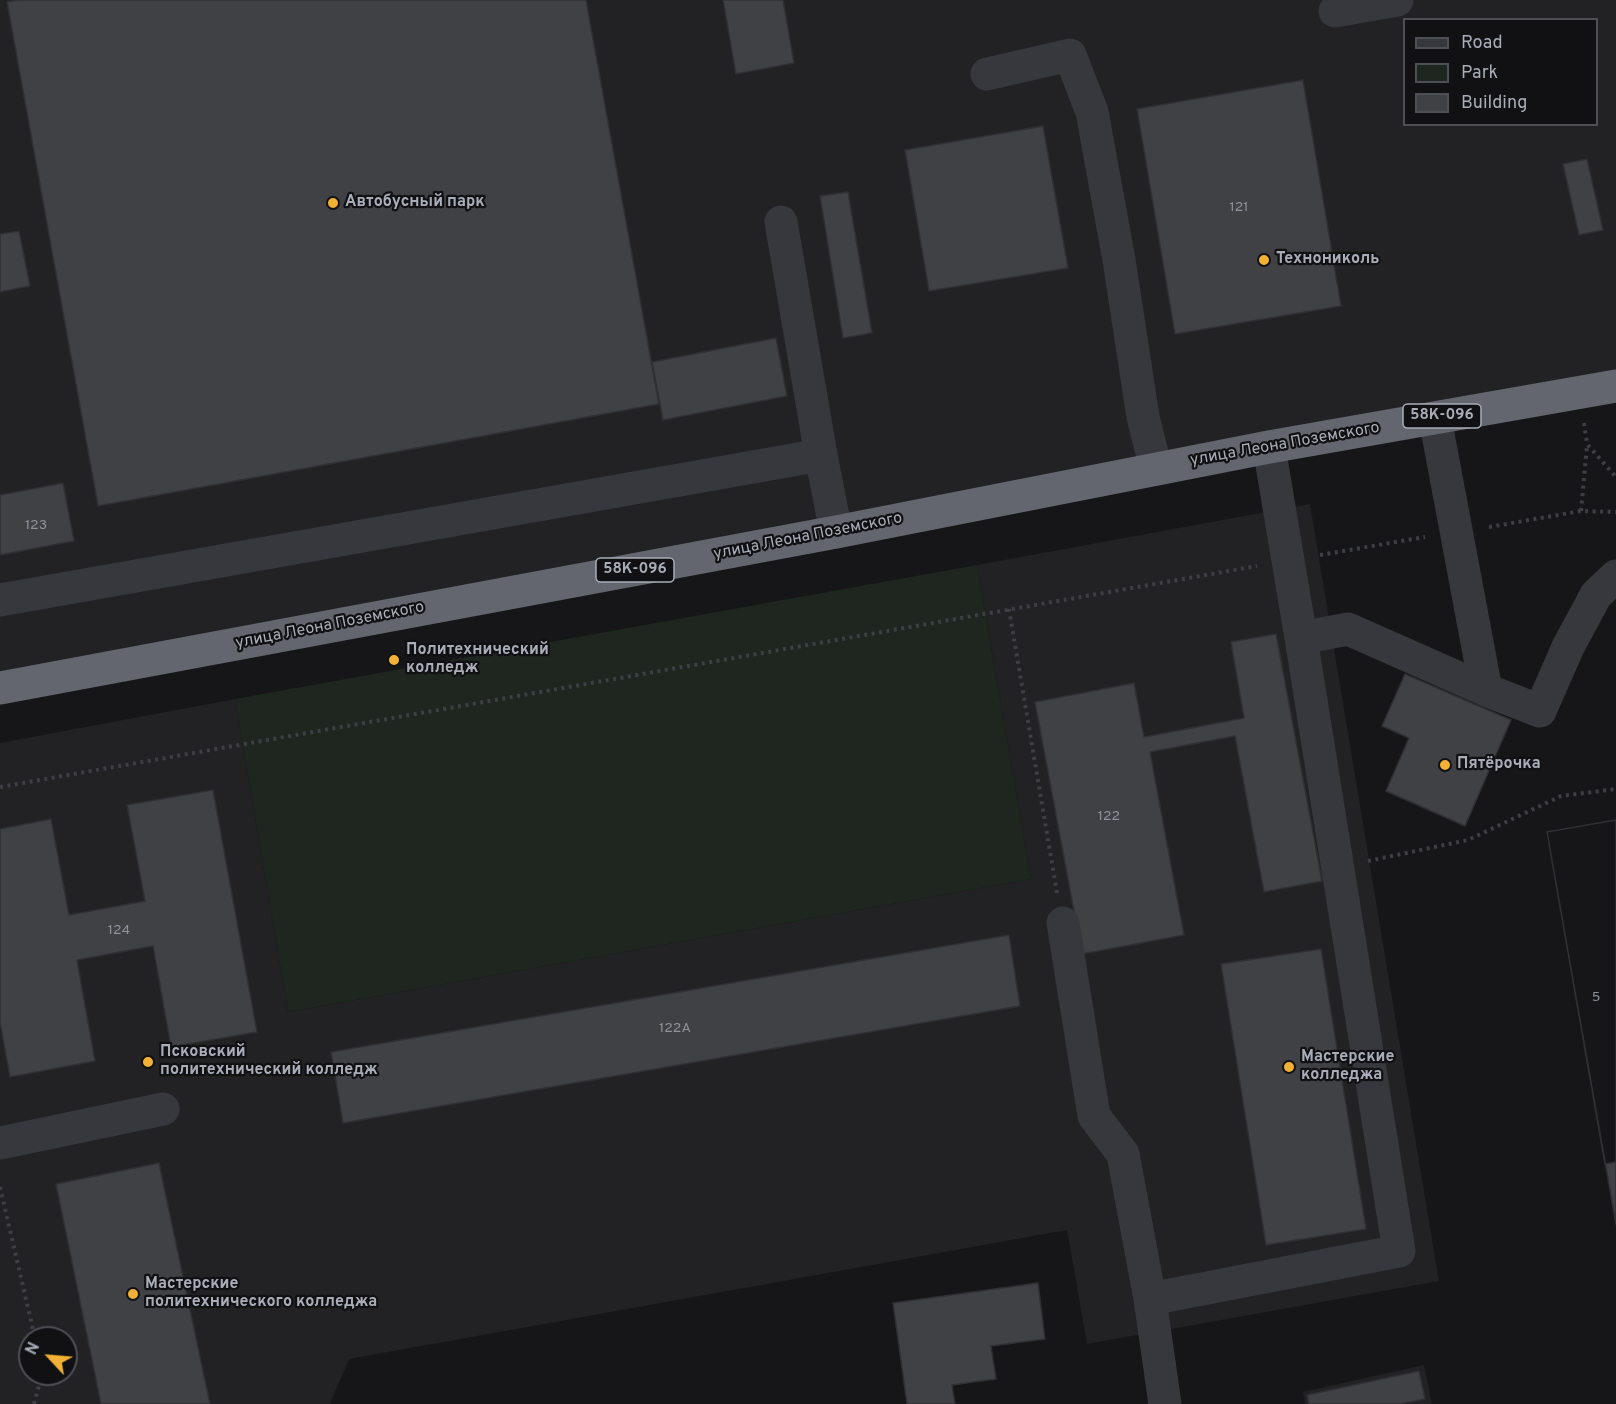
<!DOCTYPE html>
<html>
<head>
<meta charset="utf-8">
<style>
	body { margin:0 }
	#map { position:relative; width:1616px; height:1404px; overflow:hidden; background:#161618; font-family:Overpass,sans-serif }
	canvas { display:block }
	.legend { position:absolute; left:1403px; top:18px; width:195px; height:108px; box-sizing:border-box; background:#111113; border:2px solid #4d4f55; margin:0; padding:8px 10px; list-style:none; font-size:18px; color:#a8adb8 }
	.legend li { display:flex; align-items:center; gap:12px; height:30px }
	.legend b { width:30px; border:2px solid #4d4f55 }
	.north { position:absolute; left:18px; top:1326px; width:60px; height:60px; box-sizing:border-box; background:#111113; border:2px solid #4d4f55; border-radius:50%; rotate:296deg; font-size:16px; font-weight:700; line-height:24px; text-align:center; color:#a8adb8 }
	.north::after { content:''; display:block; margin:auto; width:21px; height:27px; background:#f2b134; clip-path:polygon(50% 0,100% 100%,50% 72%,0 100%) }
</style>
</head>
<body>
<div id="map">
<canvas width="1616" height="1404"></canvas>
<ul class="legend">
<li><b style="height:8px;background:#37383d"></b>Road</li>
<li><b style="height:16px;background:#1e261f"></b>Park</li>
<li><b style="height:16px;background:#404145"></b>Building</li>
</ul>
<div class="north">N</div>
</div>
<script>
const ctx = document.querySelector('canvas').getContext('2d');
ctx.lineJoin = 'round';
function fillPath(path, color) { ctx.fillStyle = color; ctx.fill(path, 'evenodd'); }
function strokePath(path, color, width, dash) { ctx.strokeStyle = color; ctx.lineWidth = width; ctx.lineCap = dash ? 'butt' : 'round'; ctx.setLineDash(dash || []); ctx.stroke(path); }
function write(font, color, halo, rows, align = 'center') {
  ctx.font = font + ' Overpass,sans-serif'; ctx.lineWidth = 4.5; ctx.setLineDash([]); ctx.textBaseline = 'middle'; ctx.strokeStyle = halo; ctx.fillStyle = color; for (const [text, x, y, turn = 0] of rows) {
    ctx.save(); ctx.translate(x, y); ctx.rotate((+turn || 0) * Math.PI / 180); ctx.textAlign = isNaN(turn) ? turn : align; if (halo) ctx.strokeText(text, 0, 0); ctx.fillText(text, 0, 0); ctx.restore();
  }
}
fillPath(new Path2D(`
	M0,0H1616V377L0,679ZM1404,20H1596V124H1404Z
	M1310,504L1439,1281L1087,1344L1067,1230L349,1359L330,1404H0V743L235,699L288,1012L1031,879L977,565ZM30,1338H66V1374H30Z
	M1424,1365L1432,1404H1305L1303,1392Z`), '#222225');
fillPath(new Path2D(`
	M977,565L1031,879L288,1012L235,699Z`), '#1e261f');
const building = new Path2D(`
	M18,0H586L659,404L98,506L7,2Z
	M723,0H783L794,63L736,74Z
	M1303,80L1341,306L1175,334L1137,109Z
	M1043,126L1068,268L929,291L905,150Z
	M1587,159L1603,230L1579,235L1563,164Z
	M848,192L872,333L843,338L820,196Z
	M19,231L30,286L0,292V234Z
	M776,338L787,396L663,420L652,362Z
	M63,483L74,541L0,555V495Z
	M1276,634L1322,881L1264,892L1235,736L1150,752L1184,935L1082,954L1035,702L1134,683L1144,737L1244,718L1231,642Z
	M1405,674L1511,720L1465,826L1386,791L1409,738L1382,726Z
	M213,790L257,1032L171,1047L153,946L77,960L95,1061L10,1077L0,1022V829L51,819L69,915L145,901L127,805Z
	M1616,820V1224L1547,832Z
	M1616,820V1162L1605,1164L1547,832Z
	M1009,935L1020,1006L343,1123L331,1052Z
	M1321,949L1366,1229L1266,1245L1221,964Z
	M159,1163L210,1404H101L56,1184Z
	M1038,1283L1045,1339L991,1346L996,1379L952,1385L955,1404H907L893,1303Z
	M1419,1371L1425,1399L1400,1404H1309L1307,1395Z`);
fillPath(building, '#404145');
strokePath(building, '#303034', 1.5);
strokePath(new Path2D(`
	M1584,423L1587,444L1616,477
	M1581,511L1587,445
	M1489,527L1581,511L1616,512
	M1320,555L1425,537
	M1009,609L1057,893
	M0,787L1257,566
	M1368,861L1468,840L1561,796L1616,789
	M0,1187L35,1338
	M34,1404L42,1374`), '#3d3f44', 4, [3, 4.5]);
strokePath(new Path2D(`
	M1335,11L1397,0
	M987,74L1070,55L1092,112L1119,260L1143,417L1156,469
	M781,222L821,455L836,532
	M1435,418L1486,690L1540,711L1568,647L1596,595L1616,576
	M0,600L821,455
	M1301,638L1348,629L1486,690
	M1063,923L1094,1116L1123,1154L1150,1299L1165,1404
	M0,1143L163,1109
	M1150,1299L1399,1251L1301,638L1269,447`), '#37383d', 33);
strokePath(new Path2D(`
	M0,688L836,532L1269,447L1616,386`), '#63666e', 33);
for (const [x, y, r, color] of [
	[333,203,6,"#f2b134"],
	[1264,260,6,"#f2b134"],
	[394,660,6,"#f2b134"],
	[1445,765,6,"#f2b134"],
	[148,1062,6,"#f2b134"],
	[1289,1067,6,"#f2b134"],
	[133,1294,6,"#f2b134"]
]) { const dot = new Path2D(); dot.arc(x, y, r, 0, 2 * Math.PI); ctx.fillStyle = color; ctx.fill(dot); strokePath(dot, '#111113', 2); }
write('14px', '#8e929b', null, [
	["121",1239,208],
	["123",36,526],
	["122",1109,817],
	["124",119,931],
	["5",1596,998],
	["122А",675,1029]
]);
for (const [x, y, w] of [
	[1442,416,78],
	[635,570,78]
]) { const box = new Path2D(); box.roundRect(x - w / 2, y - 12, w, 24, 4.5); ctx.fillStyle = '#111113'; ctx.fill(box); strokePath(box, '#a8adb8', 1.5); }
write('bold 15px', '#a8adb8', null, [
	["58К-096",1442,416],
	["58К-096",635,570]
]);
write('bold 16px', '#a8adb8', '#111113', [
	["Автобусный парк",345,203],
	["Технониколь",1276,260],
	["Политехнический",406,651],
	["колледж",406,669],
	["Пятёрочка",1457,765],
	["Псковский",160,1053],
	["политехнический колледж",160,1071],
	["Мастерские",1301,1058],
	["колледжа",1301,1076],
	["Мастерские",145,1285],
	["политехнического колледжа",145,1303]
], 'left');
write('16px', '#a8adb8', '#111113', [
	["улица Леона Поземского",1285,445,-10],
	["улица Леона Поземского",808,537,-11],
	["улица Леона Поземского",330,626,-11]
]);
</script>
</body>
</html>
